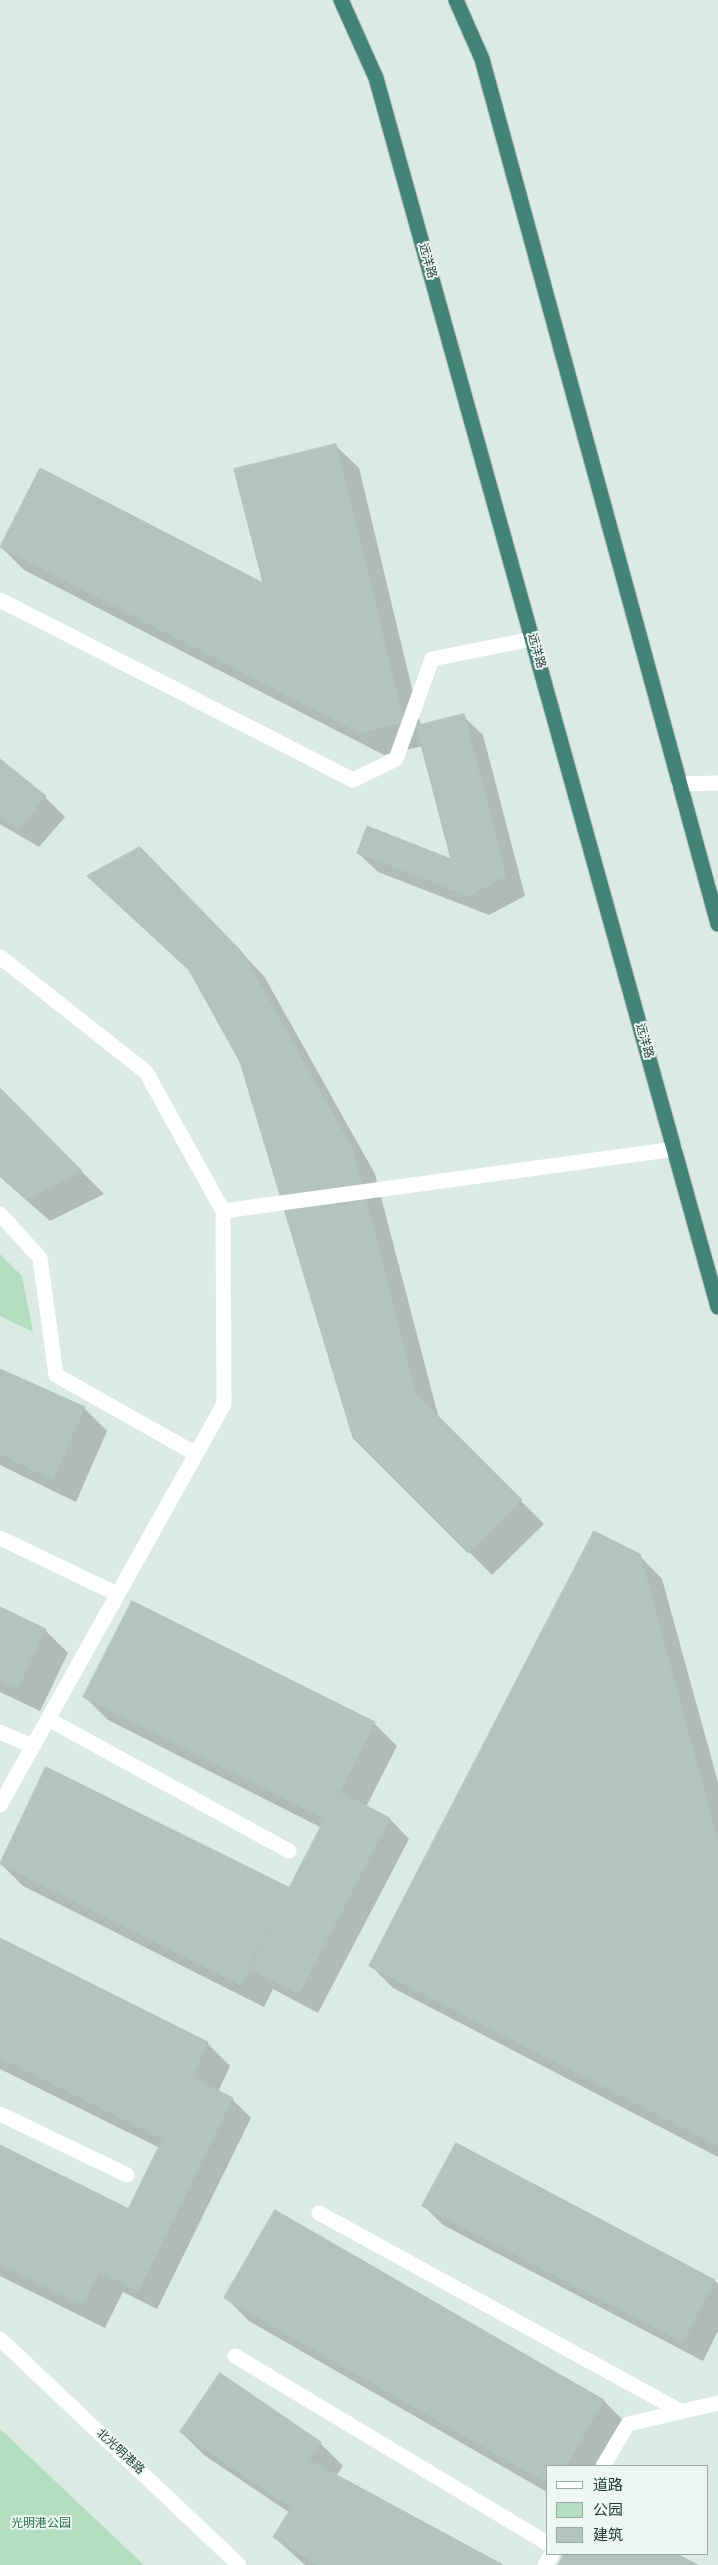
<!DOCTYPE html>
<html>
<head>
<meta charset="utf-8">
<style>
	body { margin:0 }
	#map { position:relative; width:718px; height:2565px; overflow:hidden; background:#dceae4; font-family:"Titillium Web","Noto Sans SC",sans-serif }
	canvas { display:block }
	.legend { position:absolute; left:546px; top:2465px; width:162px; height:90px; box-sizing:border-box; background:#edf6f2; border:1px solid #9aaaa5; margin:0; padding:6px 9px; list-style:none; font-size:15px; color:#1e3932 }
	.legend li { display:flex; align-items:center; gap:10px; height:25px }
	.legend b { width:25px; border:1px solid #9aaaa5 }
</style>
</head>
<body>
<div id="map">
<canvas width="718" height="2565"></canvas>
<ul class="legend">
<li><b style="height:6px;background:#fff"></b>道路</li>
<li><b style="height:14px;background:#b3ddbf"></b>公园</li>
<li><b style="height:14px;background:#b2c4bd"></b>建筑</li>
</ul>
</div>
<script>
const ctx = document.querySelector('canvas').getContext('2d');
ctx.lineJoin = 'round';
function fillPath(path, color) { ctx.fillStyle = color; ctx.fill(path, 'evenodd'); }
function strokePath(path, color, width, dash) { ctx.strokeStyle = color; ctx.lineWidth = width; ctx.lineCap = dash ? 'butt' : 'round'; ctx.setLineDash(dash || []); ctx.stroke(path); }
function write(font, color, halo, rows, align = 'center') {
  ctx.font = font + ' "Titillium Web","Noto Sans SC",sans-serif'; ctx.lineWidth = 4; ctx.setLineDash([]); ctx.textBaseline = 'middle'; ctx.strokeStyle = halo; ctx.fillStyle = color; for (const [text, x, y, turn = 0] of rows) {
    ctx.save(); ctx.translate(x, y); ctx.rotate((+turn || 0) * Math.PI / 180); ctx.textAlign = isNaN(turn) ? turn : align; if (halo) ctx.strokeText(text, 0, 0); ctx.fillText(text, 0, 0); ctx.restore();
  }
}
fillPath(new Path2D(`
	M0,1254L22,1276L33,1332L0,1316Z
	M0,2429L144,2565H0Z`), '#b3ddbf');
fillPath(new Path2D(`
	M335,445L359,468L421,726L463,716L483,735L525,896L489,915L378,872L358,853L453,861L423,746L384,755L24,570L1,547L264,585Z
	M0,761L45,797L65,817L39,847L0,824Z
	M163,871L264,976L375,1174L439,1419L544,1524L492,1575L354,1437L241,1062L192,973L89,877Z
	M0,1089L104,1194L50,1221L0,1177Z
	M0,1371L84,1408L107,1431L76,1502L0,1465Z
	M639,1555L662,1579L718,1782V2157L393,1988L370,1965Z
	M133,1602L374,1723L397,1746L366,1807L390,1819L409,1839L318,2013L273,1989L264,2007L23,1886L0,1863L47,1769L290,1889L322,1828L108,1720L85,1697Z
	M0,1608L45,1630L68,1653L40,1711L0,1692Z
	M0,1940L207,2043L230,2066L218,2092L232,2099L251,2118L157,2309L123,2292L105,2328L0,2276V2146L129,2211L160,2148L0,2069Z
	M456,2145L715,2281L718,2284V2331L703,2361L443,2225L424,2206Z
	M226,2298L604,2401L627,2424L602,2466H547V2492L249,2321Z
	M181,2432L320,2443L343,2466L336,2476L501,2565H305L274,2537L290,2513L204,2455Z
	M566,2554H675L695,2565H560Z`), '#0003');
const building = new Path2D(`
	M336,444L404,722L360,733L0,547L40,468L263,583L234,469Z
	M464,714L506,876L469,896L357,853L367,826L451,859L416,726Z
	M0,759L46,796L19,829L0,817Z
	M140,847L241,951L353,1150L416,1394L522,1500L468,1553L353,1438L240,1062L189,970L87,876Z
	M0,1088L82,1171L26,1199L0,1176Z
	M0,1369L85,1407L53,1480L0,1454Z
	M594,1531L640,1554L718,1841V2146L369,1966Z
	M132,1601L375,1722L326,1819L83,1697Z
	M0,1607L46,1629L17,1689L0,1681Z
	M46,1767L290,1888L241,1985L0,1864Z
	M339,1792L390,1818L299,1994L248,1968Z
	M0,1938L208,2042L163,2139L0,2058Z
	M193,2078L233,2098L138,2291L98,2271Z
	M456,2143L715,2280L683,2342L422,2206Z
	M0,2145L129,2209L82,2306L0,2265Z
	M275,2210L604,2400L566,2466H547V2483L224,2298Z
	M220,2373L321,2442L309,2460L503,2565H317L273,2537L291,2508L180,2432Z
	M564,2554H677L698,2565H558Z`);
fillPath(building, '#b2c4bd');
strokePath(building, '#afc3bb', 1);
const trunk = new Path2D(`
	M341,0L376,78L718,1307
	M456,0L482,59L718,924`);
strokePath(trunk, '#bcc4c2', 17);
strokePath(new Path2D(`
	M0,600L353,780L396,759L432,659L532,639
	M0,957L146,1072L223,1211L675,1149
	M0,1214L40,1258L56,1375L196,1454
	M0,1538L117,1594
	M48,1719L289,1851
	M0,1732L32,1746
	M0,1805L224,1404L223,1211
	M0,2114L127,2175
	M319,2213L682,2412
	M235,2356L547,2543
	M603,2466L628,2424L718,2403
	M545,2565L552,2554`), '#fff', 15);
strokePath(new Path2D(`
	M679,784L718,783`), '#fff', 15);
strokePath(new Path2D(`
	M0,2339L239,2565`), '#fff', 15);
strokePath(trunk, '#438476', 15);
write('12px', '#1e3932', '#edf6f2', [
	["远洋路",427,261,74],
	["远洋路",536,651,74],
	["远洋路",644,1041,74],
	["北光明港路",120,2452,43]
]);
write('12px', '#267244', '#edf6f2', [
	["光明港公园",41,2524]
]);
</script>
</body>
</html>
